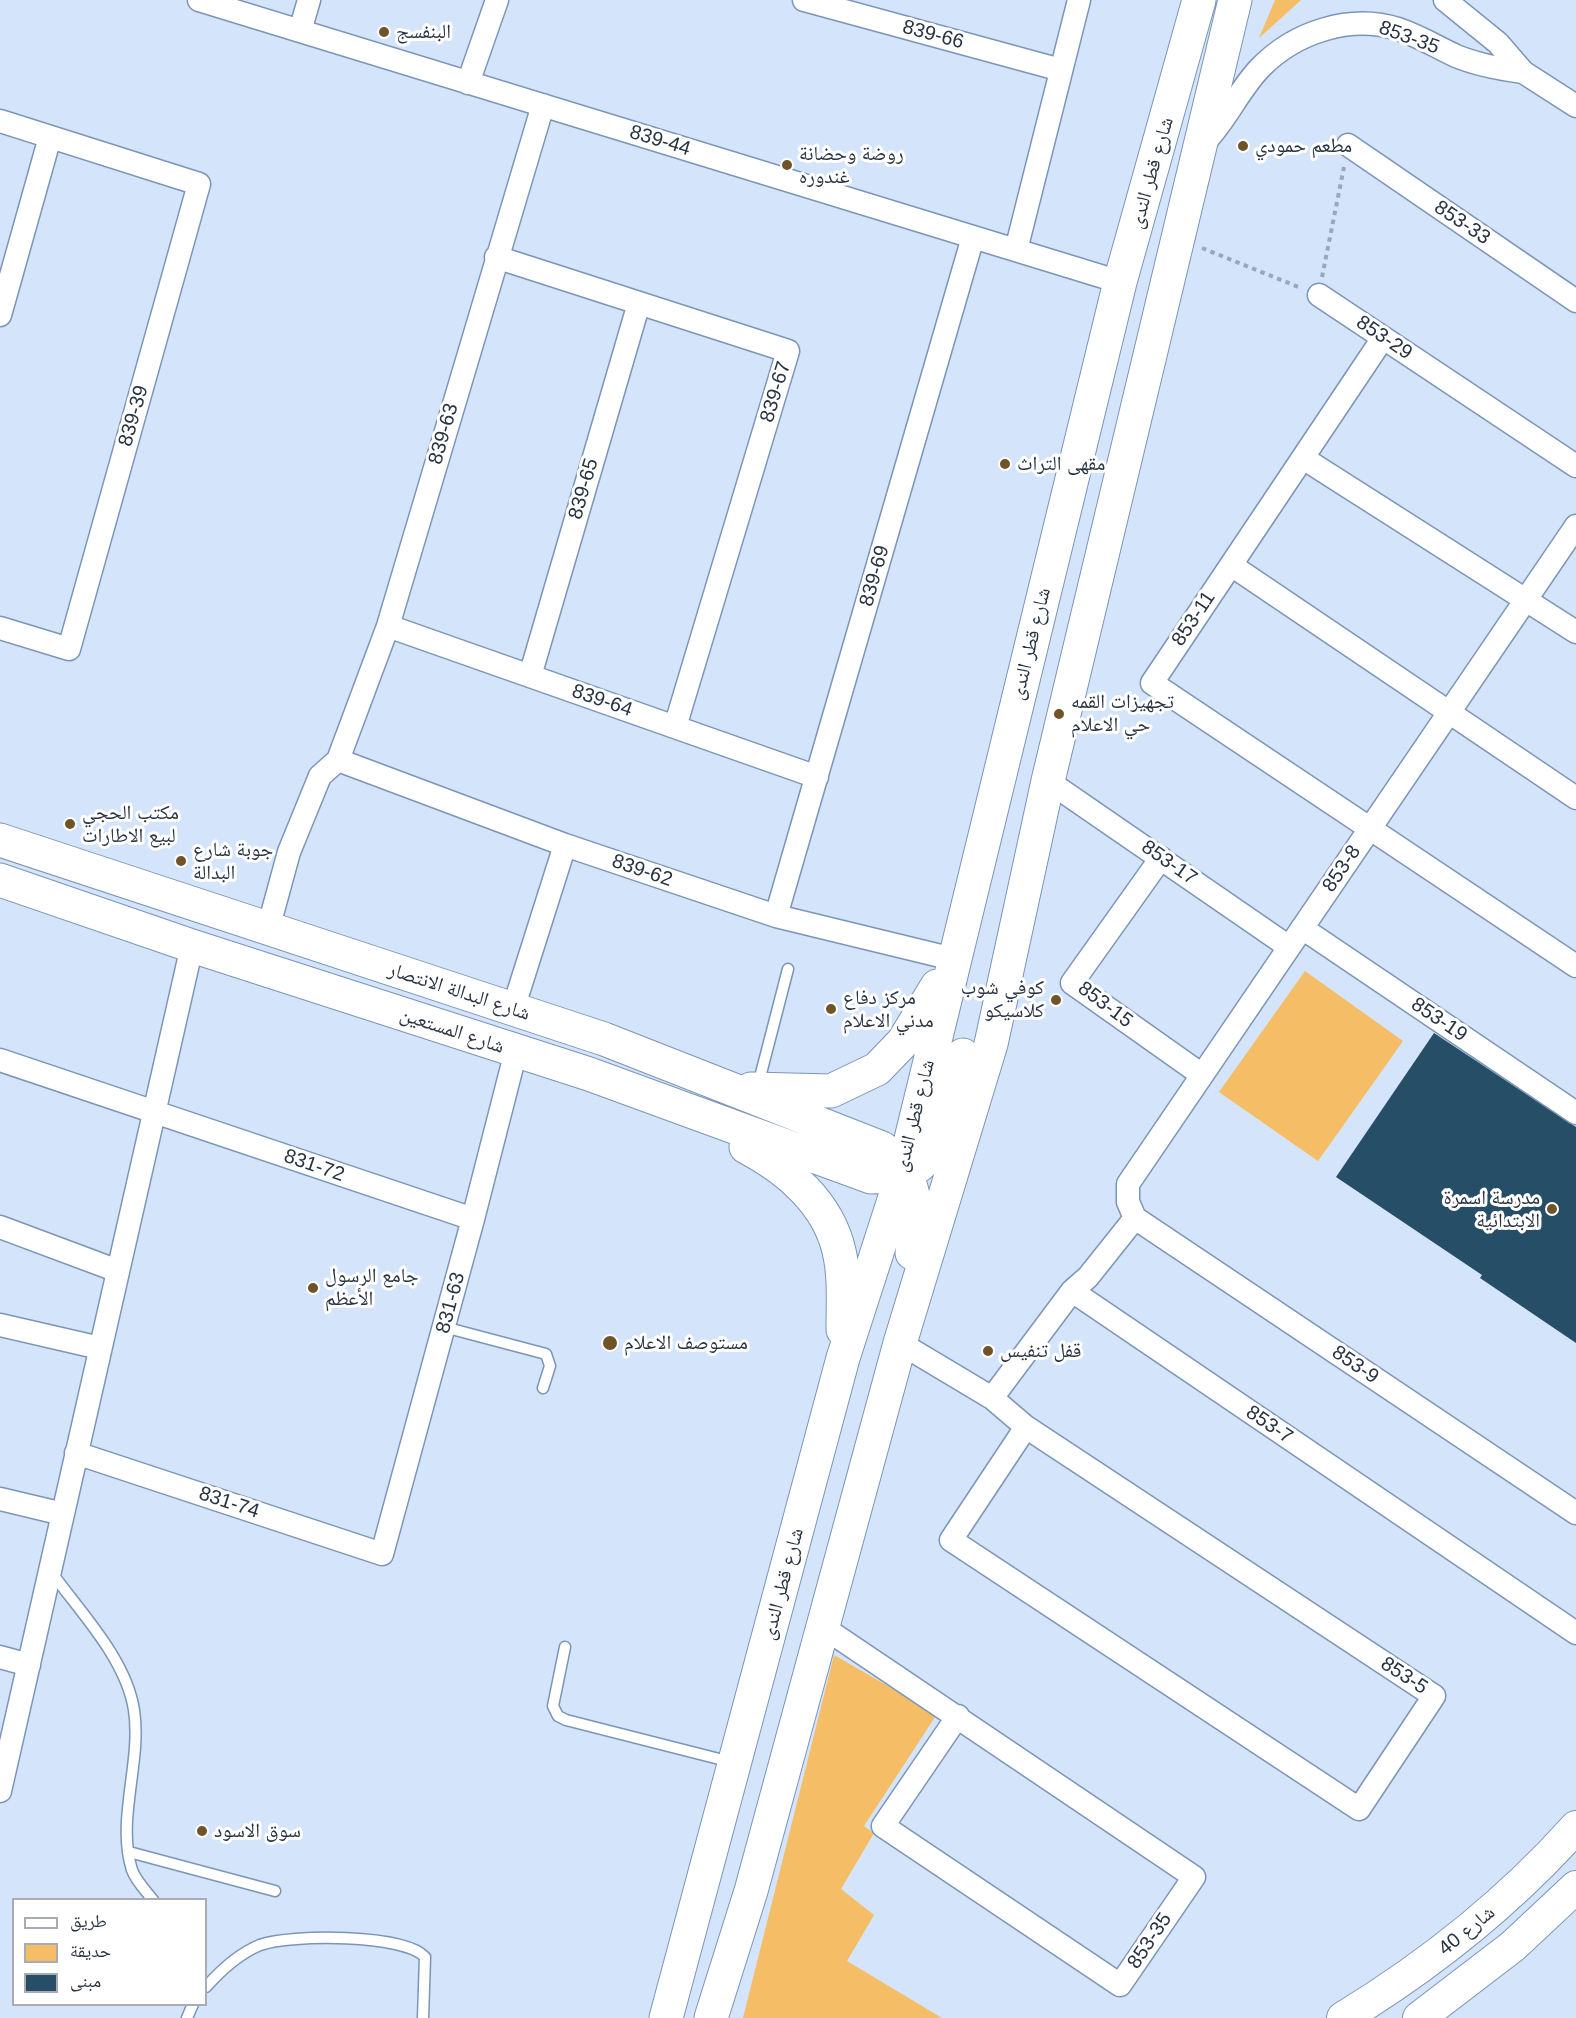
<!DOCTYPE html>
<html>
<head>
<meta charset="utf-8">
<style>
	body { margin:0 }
	#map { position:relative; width:1576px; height:2018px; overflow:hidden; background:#d3e4fb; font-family:Arial,"Noto Naskh Arabic",sans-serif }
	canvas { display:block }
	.legend { position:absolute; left:12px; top:1898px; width:195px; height:108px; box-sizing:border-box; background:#fff; border:2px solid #a9adb3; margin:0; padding:8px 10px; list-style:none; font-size:18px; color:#283341 }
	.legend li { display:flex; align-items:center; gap:12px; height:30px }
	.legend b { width:30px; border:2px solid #a9adb3 }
</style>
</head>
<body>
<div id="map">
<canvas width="1576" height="2018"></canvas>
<ul class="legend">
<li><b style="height:8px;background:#fff"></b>طريق</li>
<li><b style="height:16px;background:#f5bd66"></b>حديقة</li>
<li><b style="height:16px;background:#264e66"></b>مبنى</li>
</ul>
</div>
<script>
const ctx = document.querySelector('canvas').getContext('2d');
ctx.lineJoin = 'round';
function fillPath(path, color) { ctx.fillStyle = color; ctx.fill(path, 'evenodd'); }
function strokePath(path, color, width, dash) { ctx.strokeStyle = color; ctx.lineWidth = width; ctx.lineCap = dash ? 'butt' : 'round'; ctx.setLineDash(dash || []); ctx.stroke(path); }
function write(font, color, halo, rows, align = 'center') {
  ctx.font = font + ' Arial,"Noto Naskh Arabic",sans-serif'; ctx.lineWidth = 6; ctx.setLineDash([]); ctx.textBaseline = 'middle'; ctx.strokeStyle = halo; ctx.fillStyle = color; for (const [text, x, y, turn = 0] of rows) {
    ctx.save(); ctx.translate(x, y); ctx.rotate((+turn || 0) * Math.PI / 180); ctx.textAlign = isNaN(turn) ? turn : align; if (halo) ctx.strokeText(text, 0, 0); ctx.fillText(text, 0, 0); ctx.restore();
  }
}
fillPath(new Path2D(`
	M1275,0H1301L1259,38Z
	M1305,971L1403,1041L1318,1161L1219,1092Z
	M834,1655L937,1714L864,1826L874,1833L841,1889L874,1915L847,1961L942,2018H743Z`), '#f5bd66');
fillPath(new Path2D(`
	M1434,1033L1576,1127V1343L1480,1278L1482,1275L1336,1177Z`), '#264e66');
const service = new Path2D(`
	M758,1085L788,969
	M444,1327L546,1354L550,1366L543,1388
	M52,1573C81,1613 126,1659 134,1710C142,1762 116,1820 132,1870C136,1881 146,1891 153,1900
	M565,1647L553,1706L558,1716L566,1720L731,1762
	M129,1852L275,1891
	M206,1987C221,1970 238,1954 260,1945C291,1934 404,1934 425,1957L423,2018
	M187,2018L193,2004`);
const minor = new Path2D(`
	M199,0L1120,282
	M804,0L1061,70
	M1445,0L1498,43L1523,72L1576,106
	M300,31L309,0
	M468,83L497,0
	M0,121L199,184L69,649L0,628
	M1203,144C1226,121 1238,91 1260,68C1295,32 1350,14 1398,29C1419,36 1437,47 1456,56C1478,65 1500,69 1523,72
	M1348,145L1576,301
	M1016,250L1079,0
	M496,257L788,351L675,727
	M1319,295L1576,466
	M0,315L50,137
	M1383,338L1152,683L1576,966
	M1303,458L1576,632
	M1231,565L1576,798
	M388,626L817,777
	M530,676L639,303
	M338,760L565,845L776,916L953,959
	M1048,781L1289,947
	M1161,858L1072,983L1202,1075
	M776,916L973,237
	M1302,928L1576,1113
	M268,929L289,852L320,776L338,760L388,626L543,105
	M513,1009L565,845
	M0,1060L473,1219
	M1135,1218L1128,1202V1184L1576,526
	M1135,1218L1576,1513
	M0,1227L118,1271
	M1072,1291L1088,1277L1135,1218
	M0,1325L100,1348
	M900,1343L992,1398
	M1026,1427L1434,1696L1359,1809L951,1540Z
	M1026,1427L992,1398L1072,1291L1576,1633
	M76,1453L382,1554L473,1219L516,1051
	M0,1499L63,1514
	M823,1627L1194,1877L1120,1985L883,1826L958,1716
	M0,1657L29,1665
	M0,1791L192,946`);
const secondary = new Path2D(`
	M1343,2018C1430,1965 1508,1903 1576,1827
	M1419,2018L1513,1946L1576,1887`);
const primary = new Path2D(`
	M0,840L604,1039L882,1148C920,1179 917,1209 912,1253
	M0,880L192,946L589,1074L871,1177C886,1177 903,1174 917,1167C939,1154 956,1080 963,1055
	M751,1089L831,1091L877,1069L903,1042L937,986
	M746,1147C788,1169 828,1203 839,1251C845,1276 843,1305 843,1330
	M666,2018L843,1358L903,1172L1120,282L1199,0
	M711,2018L751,1891L900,1343L991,1044L1048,781L1235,0`);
strokePath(service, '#7b95b8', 13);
strokePath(minor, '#7b95b8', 25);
strokePath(secondary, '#7b95b8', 34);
strokePath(primary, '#7b95b8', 35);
strokePath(new Path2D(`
	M1202,248L1301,288
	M1322,277L1344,167`), '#98a7bb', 4, [4.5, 4.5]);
strokePath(service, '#fff', 10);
strokePath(minor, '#fff', 22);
strokePath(secondary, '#fff', 32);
strokePath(primary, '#fff', 33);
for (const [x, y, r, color] of [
	[384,32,6,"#705427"],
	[1243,146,6,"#705427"],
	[787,165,6,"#705427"],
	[1005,464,6,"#705427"],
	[1059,714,6,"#705427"],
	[70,824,6,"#705427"],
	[181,861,6,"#705427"],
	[1056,1000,6,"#705427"],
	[831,1009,6,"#705427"],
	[1552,1209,6,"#705427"],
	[313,1288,6,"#705427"],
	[610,1343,8,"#705427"],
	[988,1351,6,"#705427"],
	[202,1831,6,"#705427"]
]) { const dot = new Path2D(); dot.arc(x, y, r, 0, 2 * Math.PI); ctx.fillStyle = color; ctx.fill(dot); strokePath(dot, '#fff', 2); }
write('20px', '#283341', '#fff', [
	["البنفسج",396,32],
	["مطعم حمودي",1255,146],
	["روضة وحضانة",799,154],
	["غندوره",799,177],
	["مقهى التراث",1017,464],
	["تجهيزات القمه",1071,702],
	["حي الاعلام",1071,725],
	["مكتب الحجي",82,813],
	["لبيع الاطارات",82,836],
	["جوبة شارع",193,850],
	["البدالة",193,873],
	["كوفي شوب",1044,988,"right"],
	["كلاسيكو",1044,1011,"right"],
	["مركز دفاع",843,998],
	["مدني الاعلام",843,1021],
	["مدرسة اسمرة",1540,1198,"right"],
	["الابتدائية",1540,1221,"right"],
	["جامع الرسول",325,1276],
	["الأعظم",325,1299],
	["مستوصف الاعلام",624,1343],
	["قفل تنفيس",1000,1351],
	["سوق الاسود",214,1831]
], 'left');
write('20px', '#283341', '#fff', [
	["839-66",933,35,15],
	["853-35",1409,38,20],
	["839-44",660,141,17],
	["شارع قطر الندى",1152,173,-74],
	["853-33",1462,223,34],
	["853-29",1384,338,34],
	["839-67",776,392,-73],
	["839-39",134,416,-74],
	["839-63",444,434,-74],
	["839-65",584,489,-74],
	["839-69",875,576,-74],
	["853-11",1194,619,-56],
	["شارع قطر الندى",1031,644,-76],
	["839-64",602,701,19],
	["853-17",1169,863,35],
	["853-8",1342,869,-56],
	["839-62",642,871,19],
	["شارع البدالة الانتصار",459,992,18],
	["853-15",1105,1005,37],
	["853-19",1439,1020,34],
	["شارع المستعين",452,1031,18],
	["شارع قطر الندى",915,1116,-76],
	["831-72",314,1166,19],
	["831-63",451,1303,-75],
	["853-9",1355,1365,34],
	["853-7",1269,1425,34],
	["831-74",229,1503,18],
	["شارع قطر الندى",783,1584,-75],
	["853-5",1404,1676,33],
	["شارع 40",1467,1931,-39],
	["853-35",1150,1941,-56]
]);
</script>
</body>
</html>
